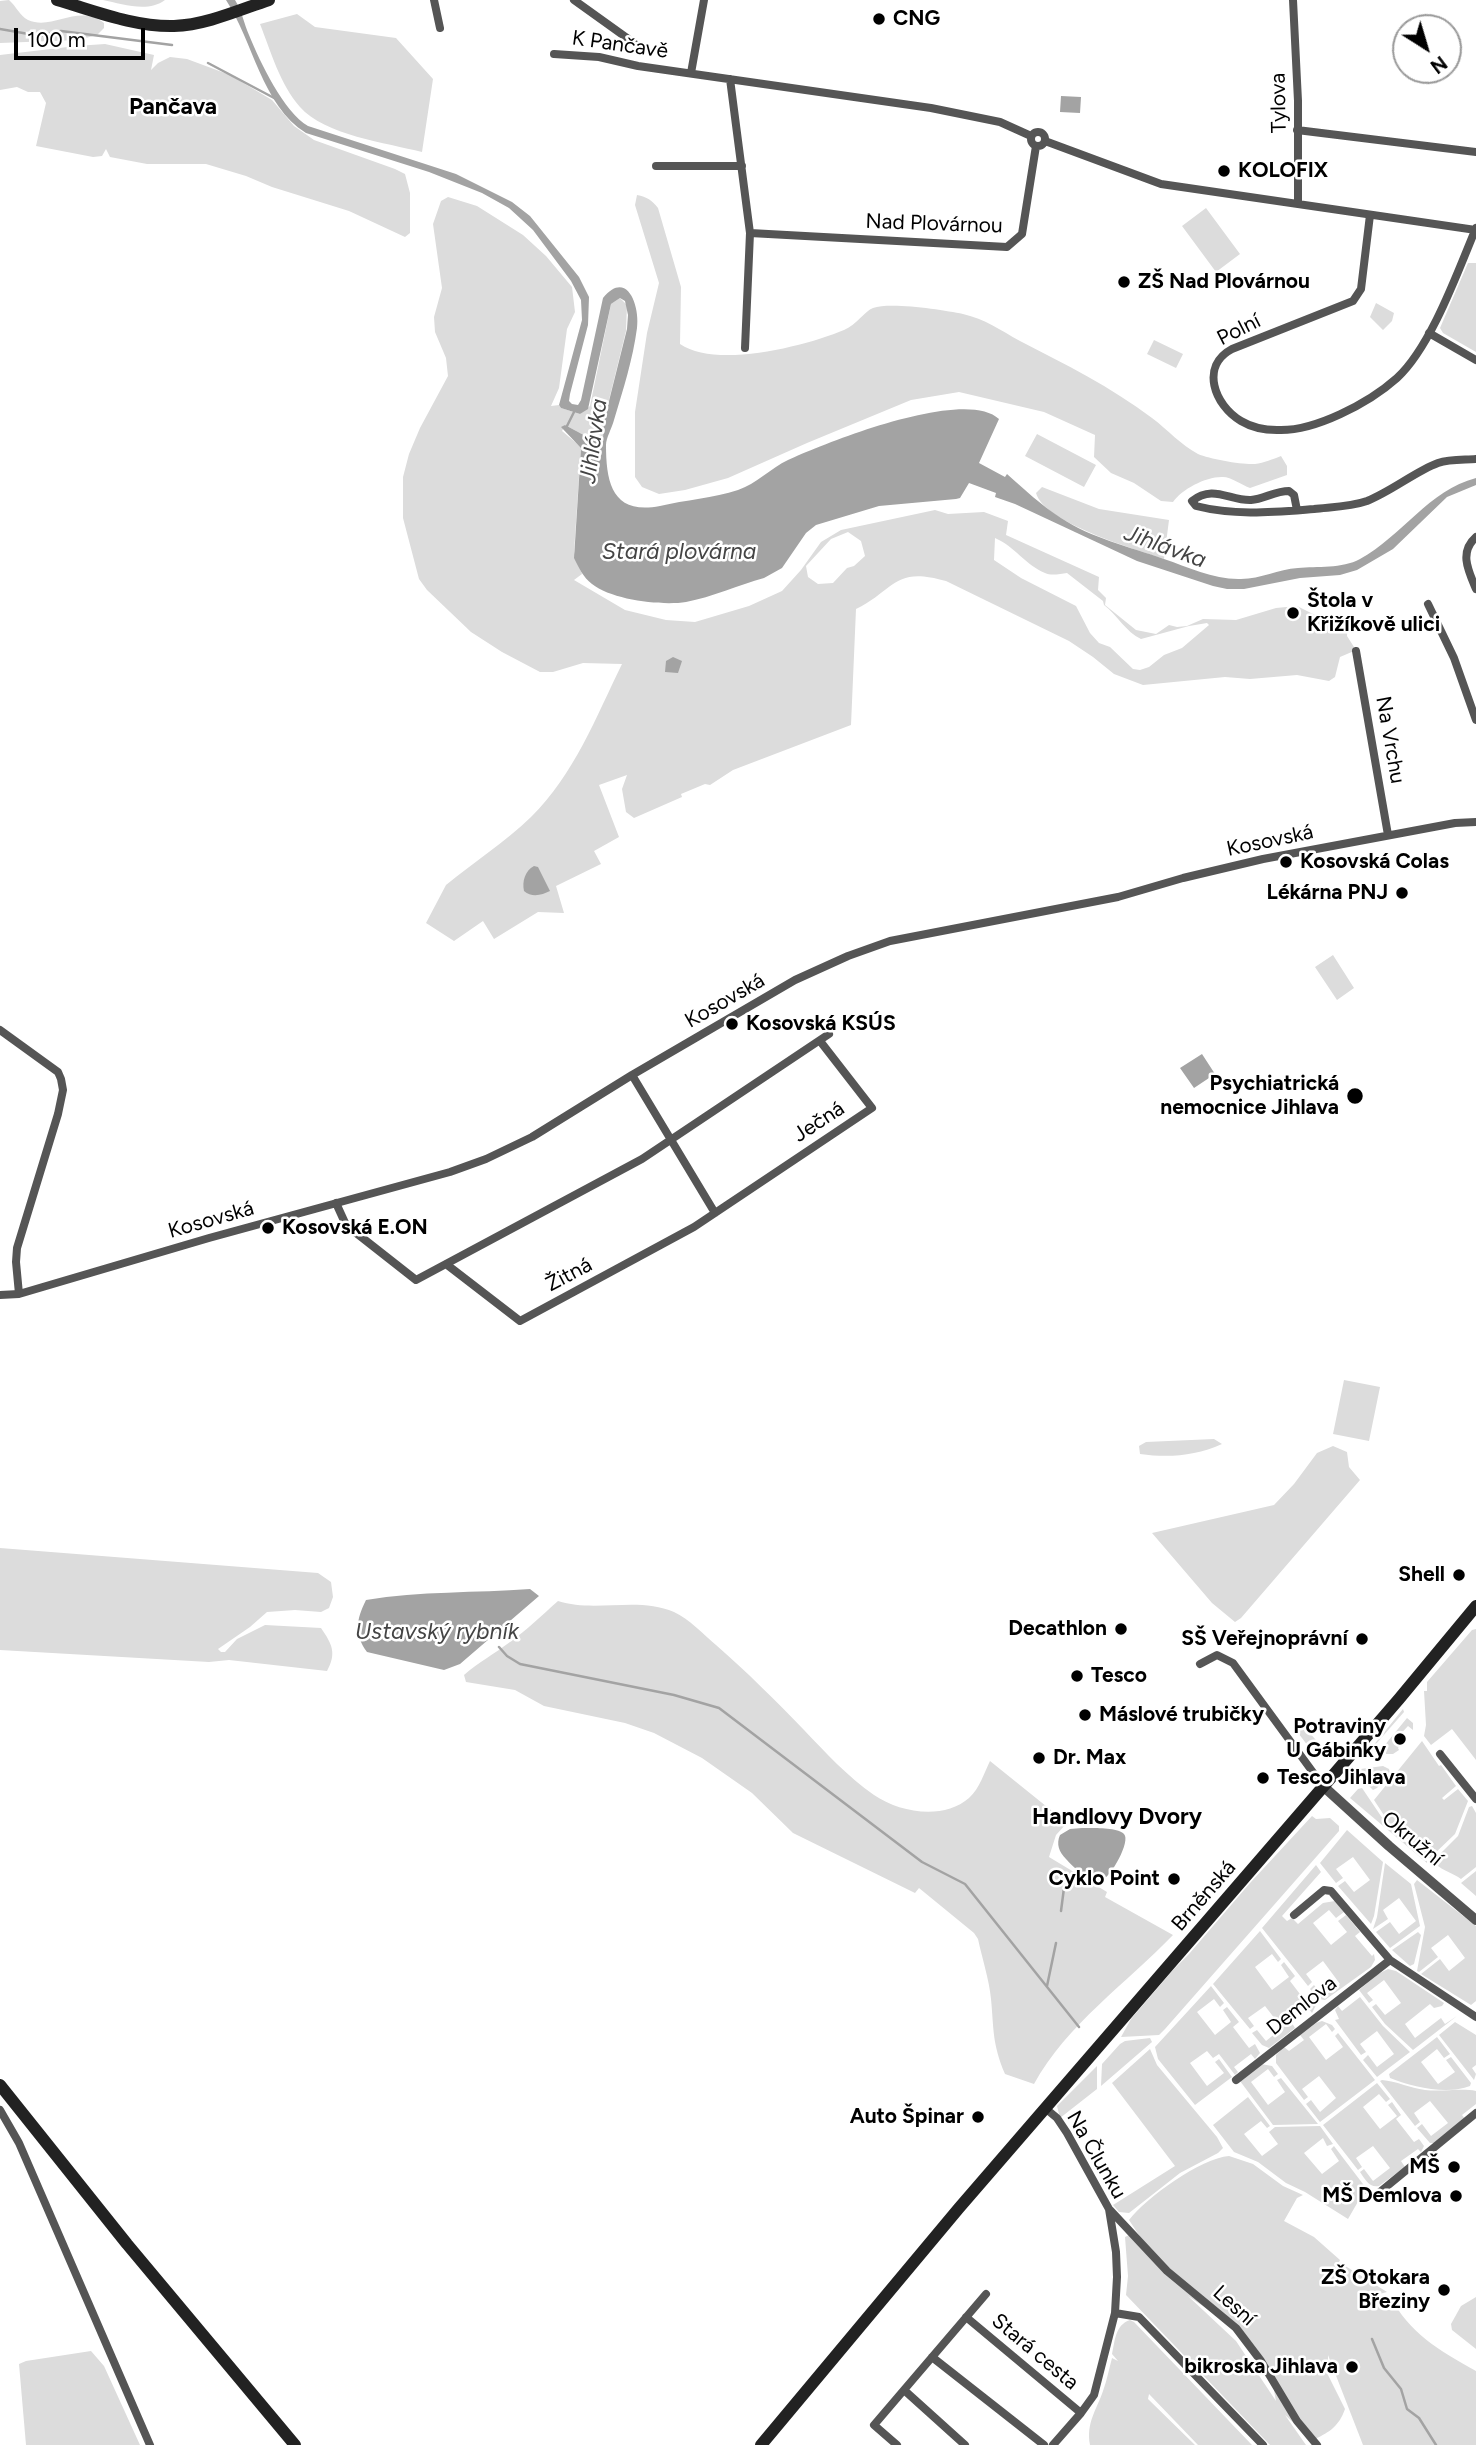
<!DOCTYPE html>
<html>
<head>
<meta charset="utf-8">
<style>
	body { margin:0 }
	#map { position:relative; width:1476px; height:2445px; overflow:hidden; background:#fff; font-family:Figtree,sans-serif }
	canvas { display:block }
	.north { position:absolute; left:1392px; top:14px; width:70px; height:70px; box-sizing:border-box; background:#fff; border:2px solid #999; border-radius:50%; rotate:143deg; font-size:19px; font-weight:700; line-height:28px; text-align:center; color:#000 }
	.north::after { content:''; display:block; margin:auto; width:24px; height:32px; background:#000; clip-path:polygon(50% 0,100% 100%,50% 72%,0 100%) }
	.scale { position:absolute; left:14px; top:28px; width:131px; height:32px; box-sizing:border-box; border:4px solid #000; border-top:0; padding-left:9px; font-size:21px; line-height:24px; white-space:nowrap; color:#000; -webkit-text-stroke:5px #fff; paint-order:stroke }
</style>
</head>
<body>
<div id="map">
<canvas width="1476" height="2445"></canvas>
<div class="north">N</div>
<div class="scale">100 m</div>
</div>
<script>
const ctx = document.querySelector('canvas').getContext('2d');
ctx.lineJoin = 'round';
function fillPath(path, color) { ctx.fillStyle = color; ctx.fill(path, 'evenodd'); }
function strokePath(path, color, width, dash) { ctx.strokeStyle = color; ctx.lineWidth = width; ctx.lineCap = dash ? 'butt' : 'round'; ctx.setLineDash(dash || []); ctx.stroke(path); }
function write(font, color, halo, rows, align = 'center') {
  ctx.font = font + ' Figtree,sans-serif'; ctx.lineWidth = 5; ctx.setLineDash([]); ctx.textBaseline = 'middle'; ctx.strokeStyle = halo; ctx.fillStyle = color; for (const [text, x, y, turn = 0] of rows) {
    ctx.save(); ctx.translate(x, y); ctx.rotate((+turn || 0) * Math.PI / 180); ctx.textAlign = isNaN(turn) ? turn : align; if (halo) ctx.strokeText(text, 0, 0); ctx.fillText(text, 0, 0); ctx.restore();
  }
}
fillPath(new Path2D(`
	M9,0C16,6 20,16 28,20C53,31 78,3 104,23V28L97,35L78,40L0,43V1Z
	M103,0H165C148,13 122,4 103,0Z
	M297,14L315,27L396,38L433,79L422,152C387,143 324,135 300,107C280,84 271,52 260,24Z
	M105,44L154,55L151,70L158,63L170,57L187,59L230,75L272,100L294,126L314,140L395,169L405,174L410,193V233L405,237L349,211L272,187L246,176L206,164H147L110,157L106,149L102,156L93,157L36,146L46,103L40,92H28L17,87L0,90V55L76,46Z
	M637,195C647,197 652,200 658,208L681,287L680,344C716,369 806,346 844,330C856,325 865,311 873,308C891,302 943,310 963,314C985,319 1000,330 1020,341C1065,364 1111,387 1152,418C1168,430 1181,445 1198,454C1210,459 1243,465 1255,464C1264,463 1273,459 1281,456L1287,466V475L1250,488C1242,485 1231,477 1223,477C1207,476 1182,489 1173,502L1161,501L1134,483L1111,473L1094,457L1095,435L1044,412L959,392L911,400L807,443L728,478L685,490L659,494L642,487L635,477V412L647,333L659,283L635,205Z
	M448,197L477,206L523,235L546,256L572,287L575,312L567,329L559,388L551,406L559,405L561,408L580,414L590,406L611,304L620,298L627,305L626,331L604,420L603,438L593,440L565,425L562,431L581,447L574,552L582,574L574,580L625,610L666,620L695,622L749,606L782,591L801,570L821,542L841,530L935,510L948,514L984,512L1008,521L1006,535L1099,577L1098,590L1106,598L1105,605L1136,630L1156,634L1169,625L1177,627L1187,626L1203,619L1236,620L1276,608L1297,606L1317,616L1344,618L1348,622L1347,636L1354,647V651L1340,657L1335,677L1329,681L1297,675L1250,679L1225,677L1143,685L1114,674L1093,657L1069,641L946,581C894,566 896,589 856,609L851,725L733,770L710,785L705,784L681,794L682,797L634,818L626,812L622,789L627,775L599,785L619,837L594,851L601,864L556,886L564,913L538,912L494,939L483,921L454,941L426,923L446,885C474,862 505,842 531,817C574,775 596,717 622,664L583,663L553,672H540L502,652L471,632L427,590L419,579L403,518V477L409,454L420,428L448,376L446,358L435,332L434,317L442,288L433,224L441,201ZM848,532L861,541L865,556L854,566L847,568L833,583L818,584L808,577L806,566L831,539ZM995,538C1014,546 1027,566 1045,573C1051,576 1060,574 1067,573L1103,601L1104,605C1117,615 1126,632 1141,639L1189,626L1207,623L1209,625L1182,648L1164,655L1149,667L1140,670L1133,669L1110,647L1099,643L1090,633L1076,606L1021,578L994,560Z
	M1206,208L1240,254L1216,272L1182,226Z
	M1468,263H1476V352L1443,333L1440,328Z
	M1376,303L1394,313L1392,321L1383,330L1370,317Z
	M1154,340L1183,354L1176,368L1147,354Z
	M1037,434L1096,465L1084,487L1025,456Z
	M1042,487L1099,509L1169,520L1164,559C1135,549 1044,523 1036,493Z
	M1333,955L1354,988L1337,1000L1315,967Z
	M1344,1380L1380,1387L1369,1441L1333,1434Z
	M1214,1439L1222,1444C1195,1456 1169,1458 1140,1454L1139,1446L1146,1442Z
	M1333,1446L1347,1452L1349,1467L1360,1480L1241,1618L1235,1622L1212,1603L1152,1533L1274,1505L1294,1484L1317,1453Z
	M0,1548L318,1573L331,1582L333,1597L329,1608L321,1612L295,1610L267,1612L250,1627L218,1649L221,1652H225L237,1639L265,1625L321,1628C332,1644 337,1653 327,1671L229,1660L209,1662L0,1650Z
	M558,1601C595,1613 638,1596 674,1612C689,1619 703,1634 716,1645C747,1672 775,1700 804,1730C826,1753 848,1777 874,1795C900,1813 944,1820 969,1798C980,1788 984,1773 990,1761L1067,1823L1056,1835L1049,1857L1107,1892L1105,1897L1173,1935C1126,1984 1067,2024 1034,2084L1005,2074C992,2043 994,2030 991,1999C989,1979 982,1958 978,1939L974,1933L919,1888L915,1893L793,1833L752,1793L702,1758L654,1733L625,1723L544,1706L515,1690L466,1682L464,1675C479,1662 494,1654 510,1642C527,1630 542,1615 558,1601Z
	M1476,1629V1760L1452,1729L1431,1745L1424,1736L1426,1725L1424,1691H1427V1682L1472,1630Z
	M1403,1709L1404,1712L1376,1744L1372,1753L1368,1752Z
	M1407,1718L1413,1723V1730L1408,1726L1395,1740L1400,1745L1398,1748L1399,1750L1393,1754H1386L1384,1746Z
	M1301,1723L1322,1747V1750L1315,1755L1295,1729Z
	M1422,1741L1439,1766L1441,1765L1456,1786L1442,1798L1444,1800L1458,1789L1468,1801L1455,1834L1430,1858L1391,1826L1374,1800Z
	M1383,1766L1389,1769L1390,1773L1377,1788L1373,1790L1353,1770Z
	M1362,1788L1389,1828L1427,1861V1863L1350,1798L1358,1789Z
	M1472,1806L1476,1813V1867L1461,1879C1453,1873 1438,1869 1433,1861L1458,1836L1469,1807Z
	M1312,1816L1316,1819L1330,1818L1339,1826V1831L1165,2029L1159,2035L1121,2037L1131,2019L1173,1970L1189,1954L1250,1883Z
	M1347,1830L1383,1862L1374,1916L1371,1924L1338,1886L1345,1881L1354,1892L1370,1880L1353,1857L1336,1869L1343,1878L1336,1883L1320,1863Z
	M1385,1863L1411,1884L1420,1926L1390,1948L1376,1932L1390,1922L1399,1934L1416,1921L1399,1898L1383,1910L1388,1919L1373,1929L1377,1917Z
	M1316,1865L1321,1872L1282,1916L1287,1921L1292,1918L1298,1924L1323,1903L1335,1901L1344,1912L1336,1918L1329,1910L1313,1923L1331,1945L1347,1932L1338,1921L1346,1915L1360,1932L1355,1936L1372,1956L1374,1954L1375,1960L1371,1967L1325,2000L1318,1999L1310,1989L1314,1985L1323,1997L1340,1984L1323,1961L1306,1974L1312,1982L1308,1986L1262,1928Z
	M1476,1871V1896L1461,1883Z
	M1417,1880L1476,1926V2001L1471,2005L1421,1974L1440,1959L1449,1971L1465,1958L1448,1935L1431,1948L1438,1957L1419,1972L1417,1971L1425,1927L1414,1884Z
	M1260,1931L1281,1959L1278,1962L1272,1954L1255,1967L1272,1990L1289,1977L1281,1965L1284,1962L1295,1976L1290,1981L1306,2002H1315L1316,2005L1312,2013L1309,2009L1292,2023L1295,2028L1269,2048L1262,2045L1252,2033L1257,2030L1266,2041L1282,2028L1265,2006L1248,2018L1254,2026L1250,2029L1213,1984Z
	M1418,1932L1421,1935L1414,1964L1410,1966L1392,1950Z
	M1388,1969L1396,1971L1444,2003L1442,2006L1434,2008L1430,2004L1405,2024L1415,2038L1441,2018L1445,2024L1457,2016L1413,2050L1385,2024L1372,2007L1376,2004L1385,2015L1401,2003L1384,1980L1367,1993L1373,2000L1369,2003L1359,1990L1378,1974Z
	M1211,1986L1224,2003L1220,2007L1214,1999L1197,2012L1215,2035L1231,2022L1223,2010L1227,2007L1239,2022L1233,2027L1249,2048L1255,2044L1260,2053L1255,2059L1251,2054L1234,2067L1238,2072L1235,2075L1219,2054L1213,2058L1207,2051L1190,2063L1207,2086L1224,2073L1215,2062L1219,2059L1232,2077L1195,2105L1158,2059L1155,2047Z
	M1360,1997L1383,2026L1410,2052L1377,2077L1363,2060L1368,2055L1377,2067L1394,2054L1377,2031L1360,2044L1366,2052L1361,2055L1335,2020L1339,2019L1335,2010L1338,2006L1342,2011Z
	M1322,2021L1332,2025L1335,2029L1332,2032L1326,2024L1309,2037L1326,2060L1343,2047L1335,2036L1338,2033L1375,2080L1320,2122L1306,2104L1311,2100L1320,2112L1336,2098L1319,2076L1302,2089L1308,2097L1304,2100L1276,2063V2055L1284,2047L1289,2051L1304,2040L1300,2035L1316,2023Z
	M1455,2022L1476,2035V2065L1472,2068L1476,2074L1474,2080L1439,2035Z
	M1437,2037L1450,2054L1444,2058L1437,2049L1421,2062L1438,2084L1455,2072L1446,2060L1451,2057L1471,2083L1470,2086C1447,2095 1412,2087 1390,2078L1389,2074Z
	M1150,2038L1152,2042L1101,2086L1102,2064L1120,2044L1125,2041Z
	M1150,2049L1157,2065L1217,2137L1223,2148L1218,2153L1180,2173L1129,2213L1119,2212L1113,2205L1175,2166L1112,2083Z
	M1261,2064L1272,2066L1278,2074L1274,2077L1268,2069L1251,2082L1268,2105L1285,2092L1277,2080L1281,2078L1318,2124L1273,2125L1240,2081Z
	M1097,2066V2089L1060,2118L1057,2106Z
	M1382,2080C1396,2081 1410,2088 1425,2090C1441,2092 1462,2088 1476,2091V2104L1462,2115L1466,2120L1434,2143H1430L1417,2128L1422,2124L1431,2136L1448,2123L1430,2101L1414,2113L1420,2122L1415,2126L1380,2081Z
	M1377,2083L1390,2099L1386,2102L1379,2094L1363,2107L1380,2129L1397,2116L1388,2105L1392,2102L1401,2115L1396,2119L1414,2142L1419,2139L1424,2146L1421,2152L1418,2149L1401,2161L1405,2167L1379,2186C1369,2188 1365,2179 1360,2172L1364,2169L1373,2181L1390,2168L1373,2146L1356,2158L1362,2167L1358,2170L1323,2125Z
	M1248,2097L1270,2126L1267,2128L1261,2121L1244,2134L1262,2156L1278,2144L1269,2132L1275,2127L1320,2126L1333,2144L1327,2146L1323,2138L1304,2153L1322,2174L1339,2161L1331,2149L1334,2146L1366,2188V2194L1363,2193L1348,2219L1305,2192L1286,2183L1258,2162L1234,2152L1213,2125Z
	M1229,2156L1253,2164L1283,2186L1303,2195L1297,2198L1284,2221L1314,2237L1340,2260L1339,2262L1387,2292L1360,2299L1361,2304L1390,2296C1409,2333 1440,2351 1476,2371V2445H1363L1328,2355V2375L1345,2409C1339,2426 1330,2432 1315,2439L1310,2438L1285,2415L1306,2445H1270L1126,2295L1128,2276L1125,2237L1129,2235L1164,2273L1129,2220C1146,2198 1201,2158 1229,2156ZM1188,2296C1213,2313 1252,2338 1266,2364C1271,2375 1274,2389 1276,2401L1236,2341Z
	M1476,2297V2349L1452,2330L1451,2324L1461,2306Z
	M1130,2320L1134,2322L1252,2445H1198L1149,2394L1148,2399L1195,2445H1090C1086,2423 1096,2411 1103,2391C1107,2380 1109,2369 1112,2358L1118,2361L1112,2354C1115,2341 1115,2325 1130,2320Z
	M91,2351L104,2366L140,2445H26L19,2364L26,2361Z`), '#dcdcdc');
fillPath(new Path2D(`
	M226,0H235C242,11 244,24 249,35C260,62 284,112 308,126L456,174L512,202L530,216L579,277L589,297L588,325L570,394L569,401L572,404L578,405L581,400L603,298C627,269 640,306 637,328C633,359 623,390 614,420C612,428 606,438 606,445C606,484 613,515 660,506C685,500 714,498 738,490C756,484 771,468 788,460C827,442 965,387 999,419L979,463L1005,477L1007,474C1025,490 1041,505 1061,518C1091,538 1130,547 1164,559C1188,567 1215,580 1241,579C1261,579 1278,569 1298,568C1317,566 1342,569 1360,559C1402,536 1429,490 1476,478V485L1447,497L1393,549L1357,570L1340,575L1300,578L1244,589H1227L1213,586L1137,561L1015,504L995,497L996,493L969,483L960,498L956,499L879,506L816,525L806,533L782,568L764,578C739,585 712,597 686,602C662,606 612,600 592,584C583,577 579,568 574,558L581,448L561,427L565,425L593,440L603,438L604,421L627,329L628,315L625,301L620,298L611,304L588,409L580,414L561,408L559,405L582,320L581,300L571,281L533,230L509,208L482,193L429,172L306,133C262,106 253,41 226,0Z
	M1061,96L1081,97L1080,113L1060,112Z
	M673,657L682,661L678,673L665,672L666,661Z
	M534,866L538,867L550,891C542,895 532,898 524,891C522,881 525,871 534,866Z
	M1202,1054L1215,1074L1194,1088L1180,1068Z
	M530,1589L539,1596L460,1664L444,1670L367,1652C354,1634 356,1620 366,1600C420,1591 476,1593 530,1589Z
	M1082,1828C1091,1828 1118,1827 1124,1834C1131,1841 1111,1877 1102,1880C1091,1884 1074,1868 1066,1859C1059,1852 1056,1844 1060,1835L1070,1829Z`), '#a3a3a3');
strokePath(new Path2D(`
	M0,29L40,36L61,31L172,45
	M208,63L276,99
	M567,426L574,412
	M499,1647L507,1656L520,1664L674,1695L719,1708L922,1862L965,1884L1079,2027
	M1061,1911L1064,1888
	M1047,1986L1056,1943
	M1372,2339L1384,2368L1401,2389L1407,2409L1419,2418L1436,2445`), '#a3a3a3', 2.5);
strokePath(new Path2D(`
	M434,0L440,28
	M574,0L634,43
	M1293,0L1298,101V204
	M554,54L599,57L638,66L931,108L1000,122L1031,136
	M691,73L704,0
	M730,79L750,233L745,348
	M1297,130L1476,152
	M1031 139a7 7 0 1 1 14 0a7 7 0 1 1-14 0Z
	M1045,141L1161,184L1476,230
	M656,166H742
	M1370,215L1361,289L1353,301L1232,349C1200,366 1214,405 1241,421C1251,427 1265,430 1277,430C1314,432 1369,403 1397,378C1431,347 1458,271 1476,228
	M750,233L1007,247L1022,234L1036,146
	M1429,333L1476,360
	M1297,510L1294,495L1289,491C1275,491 1264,499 1251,500C1230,501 1213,484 1192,501L1196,506C1235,516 1274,512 1314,509C1331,507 1350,507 1367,501C1392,491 1416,471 1438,463C1450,459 1464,460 1476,459
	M1476,537C1459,552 1468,570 1476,589
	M1428,604L1454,658L1476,720
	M1356,651L1388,835
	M0,1030L58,1072L61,1079L63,1090L58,1114L17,1248L16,1262L19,1294
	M632,1075L715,1213
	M336,1203L346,1225L416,1280L642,1159L829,1034
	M446,1264L520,1321L694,1227L872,1108L820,1041
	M0,1295L19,1294L209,1238L450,1172L486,1159L532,1137L632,1075L795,980L848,956L890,941L1118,897L1183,878L1263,859L1455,823L1476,822
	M1200,1664L1217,1655L1233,1663L1323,1786
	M1440,1754L1476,1799
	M1294,1915L1324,1890L1331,1891L1390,1960L1476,2017
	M1236,2080L1390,1960
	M1045,2108L1057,2118L1067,2133L1109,2209L1116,2252L1117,2277L1115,2313L1094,2395L1081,2413L1053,2445
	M0,2110L19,2143L150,2445
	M1375,2196L1476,2113
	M1110,2210L1167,2271L1236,2328L1261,2361L1297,2421L1317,2445
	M1115,2313L1139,2317L1263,2445
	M966,2317L1081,2413
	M932,2357L1044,2445
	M904,2390L965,2445
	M897,2445L874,2425L986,2294`), '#555', 8);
strokePath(new Path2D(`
	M1323,1786L1389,1846L1476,1920`), '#555', 10);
strokePath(new Path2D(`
	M57,0C95,11 134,27 174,26C206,25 239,10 269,0
	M0,2085L127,2244L295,2445
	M761,2445L959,2208L1399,1699L1476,1606`), '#222', 12);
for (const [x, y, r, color] of [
	[879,19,7,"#000"],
	[1224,171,7,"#000"],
	[1124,282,7,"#000"],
	[1293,613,7,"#000"],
	[1286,862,7,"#000"],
	[1402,893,7,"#000"],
	[732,1024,7,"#000"],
	[1355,1096,9,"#000"],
	[268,1228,7,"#000"],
	[1459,1575,7,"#000"],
	[1121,1629,7,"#000"],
	[1362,1639,7,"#000"],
	[1077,1676,7,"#000"],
	[1085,1715,7,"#000"],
	[1400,1739,7,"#000"],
	[1039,1758,7,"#000"],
	[1263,1778,7,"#000"],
	[1174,1879,7,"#000"],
	[978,2117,7,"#000"],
	[1454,2167,7,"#000"],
	[1456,2196,7,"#000"],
	[1444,2290,7,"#000"],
	[1352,2367,7,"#000"]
]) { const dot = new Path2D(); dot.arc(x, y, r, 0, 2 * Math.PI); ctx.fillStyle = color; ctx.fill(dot); strokePath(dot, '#fff', 2.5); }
write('bold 21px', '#000', '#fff', [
	["CNG",893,19,"left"],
	["KOLOFIX",1238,171,"left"],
	["ZŠ Nad Plovárnou",1138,282,"left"],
	["Štola v",1307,601,"left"],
	["Křižíkově ulici",1307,625,"left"],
	["Kosovská Colas",1300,862,"left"],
	["Lékárna PNJ",1388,893],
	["Kosovská KSÚS",746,1024,"left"],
	["Psychiatrická",1339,1084],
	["nemocnice Jihlava",1339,1108],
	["Kosovská E.ON",282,1228,"left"],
	["Shell",1445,1575],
	["Decathlon",1107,1629],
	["SŠ Veřejnoprávní",1348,1639],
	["Tesco",1091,1676,"left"],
	["Máslové trubičky",1099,1715,"left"],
	["Potraviny",1386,1727],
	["U Gábinky",1386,1751],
	["Dr. Max",1053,1758,"left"],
	["Tesco Jihlava",1277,1778,"left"],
	["Cyklo Point",1160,1879],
	["Auto Špinar",964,2117],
	["MŠ",1440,2167],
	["MŠ Demlova",1442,2196],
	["ZŠ Otokara",1430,2278],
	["Březiny",1430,2302],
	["bikroska Jihlava",1338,2367]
], 'right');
write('21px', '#000', '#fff', [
	["K Pančavě",620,45,8],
	["Tylova",1279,103,-91],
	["Nad Plovárnou",934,224,2],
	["Polní",1239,330,-27],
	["Na Vrchu",1390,740,80],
	["Kosovská",1270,841,-12],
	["Kosovská",725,1001,-30],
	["Ječná",819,1122,-33],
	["Kosovská",211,1220,-16],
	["Žitná",569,1275,-28],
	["Okružní",1412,1839,40],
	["Brněnská",1204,1896,-49],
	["Demlova",1302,2006,-38],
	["Na Člunku",1096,2155,60],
	["Lesní",1234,2306,42],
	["Stará cesta",1035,2352,40]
]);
write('bold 23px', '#000', '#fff', [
	["Pančava",173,107],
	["Handlovy Dvory",1117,1817]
]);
write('italic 23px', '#444', '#fff', [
	["Jihlávka",594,441,-82],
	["Jihlávka",1165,547,20],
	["Stará plovárna",679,552],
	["Ustavský rybník",437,1632]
]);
</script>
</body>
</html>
